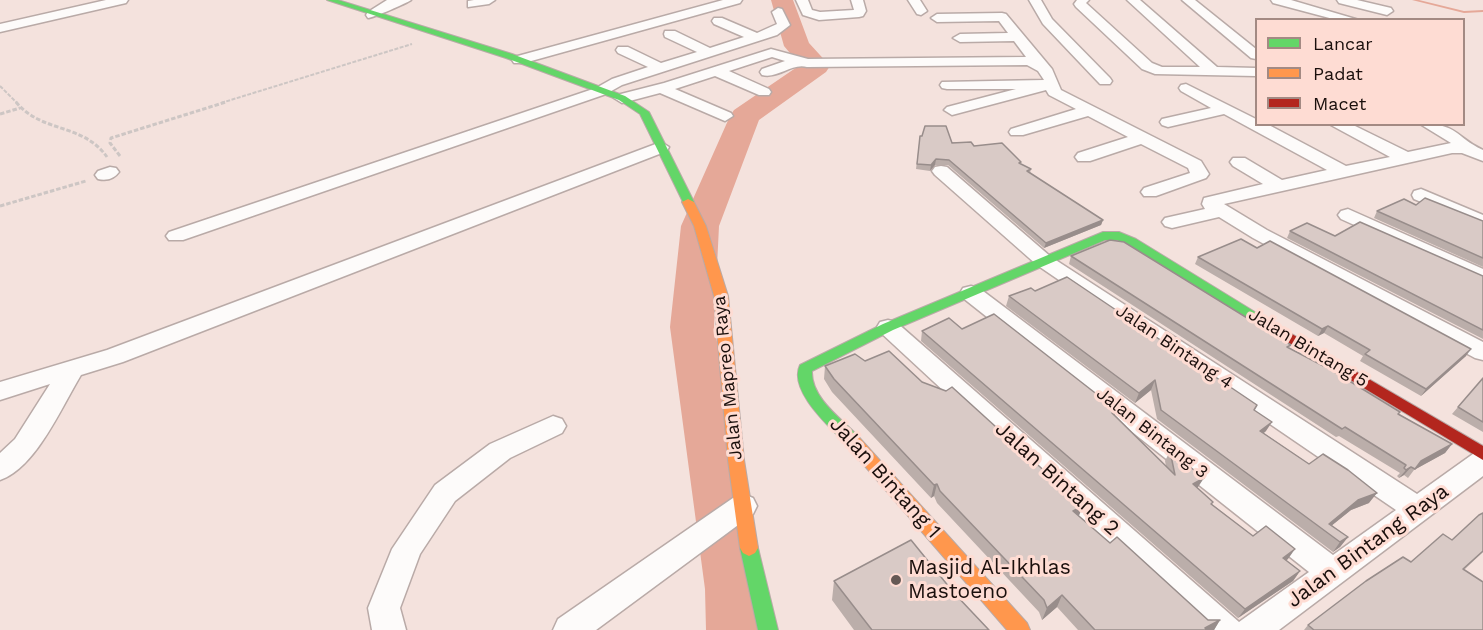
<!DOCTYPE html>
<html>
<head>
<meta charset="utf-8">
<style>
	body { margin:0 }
	#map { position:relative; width:1483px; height:630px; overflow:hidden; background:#f4e2dd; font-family:"Work Sans",sans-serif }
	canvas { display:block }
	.legend { position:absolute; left:1255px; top:18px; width:210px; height:108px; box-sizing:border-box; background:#fedcd3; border:2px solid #a38a83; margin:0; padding:8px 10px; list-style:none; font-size:18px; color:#1a0f0c }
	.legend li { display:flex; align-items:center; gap:12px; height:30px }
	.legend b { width:30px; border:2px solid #a38a83 }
</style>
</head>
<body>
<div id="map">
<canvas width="1483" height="630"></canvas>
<ul class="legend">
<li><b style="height:8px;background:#63d668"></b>Lancar</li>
<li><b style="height:8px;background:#ff974d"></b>Padat</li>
<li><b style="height:8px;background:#b3261e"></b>Macet</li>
</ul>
</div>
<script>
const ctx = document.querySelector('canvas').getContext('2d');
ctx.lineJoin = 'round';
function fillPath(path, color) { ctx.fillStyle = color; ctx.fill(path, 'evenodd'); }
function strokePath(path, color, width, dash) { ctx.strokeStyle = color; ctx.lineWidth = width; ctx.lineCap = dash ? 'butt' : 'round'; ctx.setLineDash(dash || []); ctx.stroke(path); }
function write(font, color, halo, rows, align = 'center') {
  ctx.font = font + ' "Work Sans",sans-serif'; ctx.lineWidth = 6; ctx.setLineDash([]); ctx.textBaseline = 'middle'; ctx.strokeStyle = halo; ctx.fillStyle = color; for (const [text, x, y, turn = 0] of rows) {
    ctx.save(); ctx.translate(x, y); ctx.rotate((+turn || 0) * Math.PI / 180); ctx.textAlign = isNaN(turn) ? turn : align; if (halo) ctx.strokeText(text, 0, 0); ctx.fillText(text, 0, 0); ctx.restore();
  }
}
fillPath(new Path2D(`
	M1412,0H1419L1464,11L1483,10V12L1464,13Z`), '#e5a898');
fillPath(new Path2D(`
	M771,0H793L809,43L830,66L826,72L759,120L719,226L714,327L767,589L770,630H706L705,589L670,327L681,226L730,116L734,110L800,65L784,46Z`), '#e5a898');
const street = new Path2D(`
	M106,0H128L126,3L0,32V24Z
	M387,0H411C407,3 373,18 368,18L366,15L368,12Z
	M474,0H495L489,4L468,7V1Z
	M723,0H742L740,3L524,63H514L512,60L514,57Z
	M796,0H808L812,10L820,12L854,10L851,0H863L866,11L863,16L859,17L819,20L803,15Z
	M908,0H920L927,11L921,15L917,14Z
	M1029,0H1041L1052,19L1110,78L1112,81L1110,84H1100L1043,24Z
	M1077,0H1089L1086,3L1152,63L1162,67H1200L1127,0H1140L1217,67L1256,68V76L1155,74L1142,69L1076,7L1074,4Z
	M1182,0H1195L1256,49V59L1251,58Z
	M1271,0H1291L1359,20H1337L1273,3Z
	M1337,0H1357L1391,8L1393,11L1387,15L1339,3Z
	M778,8L782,9L790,25L777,35L622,85L606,94L183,240H169L166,236L169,232L596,88L612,79L648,67L618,53L616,50L618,47H628L661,63L697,52L665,37L664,34L665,31H675L710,48L744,37L714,24L712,21L714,18H722L757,33L777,24L772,12Z
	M1002,13L1006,14L1052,69L1061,90L1201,161L1209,174L1206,178L1156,196H1144L1141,192L1144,188L1190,173L1188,168L1141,144L1090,161H1078L1075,157L1078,153L1128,137L1088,116L1023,135H1011L1009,132L1011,129L1076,109L1049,95L1046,90L952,115L944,110L947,107L1016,89H947L942,88L940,85L942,82L1044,80L1038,71L1027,65L807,67C791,63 778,79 762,75L760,72L762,69L785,61L772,57L729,71L769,89L771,92L769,95H759L715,76L675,89L731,113L733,116L725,121L660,93L622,103L614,98L617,95L664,83L771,49L808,59L1026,57L1014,41L960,42L953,38L960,34L1008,33L999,21L937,22L931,18L937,14Z
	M1186,84L1256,119V124H1267L1346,166L1390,157L1329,124H1351L1408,152L1451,143L1420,124C1460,124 1453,136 1483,150V161L1462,153H1452L1224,204L1267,230L1483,342V360L1475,358L1253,238L1219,217L1172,228L1165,226L1162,222L1165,218L1205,209L1202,204L1204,198L1263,184L1233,166L1230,162L1233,158H1245L1282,180L1327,170L1224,114L1168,127L1162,125L1160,122L1162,119L1211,108L1181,91L1179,88L1181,85Z
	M661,142L669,147L667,151L123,362L81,375C62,406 36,468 0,480V453L15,439L50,384L0,400V382L107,350Z
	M941,166L947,167L1051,257L1417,494L1473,454L1483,450V476L1279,630H1202L880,332L877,327L880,322L888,320L896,322L1239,622L1309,572L963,298L960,293L963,288L971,286L979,288L1333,555L1396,510L1037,265L935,175L932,171L935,167Z
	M110,167L116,168L119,172C114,179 106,181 98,179L95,175L98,171Z
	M1421,189L1483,215V228L1414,199L1412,195L1414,191Z
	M1348,209L1483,269V283L1341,219L1338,215L1341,211Z
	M553,416L562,419L566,426L562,433L510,458L455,501L420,554L400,608L406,630H372L368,608L392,549L435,485L490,444Z
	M743,494L753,498L757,506L753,514L596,630H553L558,619L733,498Z`);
const fast = new Path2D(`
	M327,0H338L512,54L625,96L649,112L694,202L692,204H684L640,114L619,100L506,58Z
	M1103,232H1119L1136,239L1263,317L1256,321L1251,320L1128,245L1117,240H1105L893,330L812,371C811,397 839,417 856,434L858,438L856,442L850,444L844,442C829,426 788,390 800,365L883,324Z
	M749,540L755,543L758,548L778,630H758L740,548L743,543Z`);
const slow = new Path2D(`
	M688,199L694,202L706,226L728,296L744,460L758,548L755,553L749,556L743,553L740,548L728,460L714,296L694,226L682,202Z
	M850,432L856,434L1027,623L1030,630H1007L844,442L842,438L844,434Z`);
const jam = new Path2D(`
	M1256,313L1483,446V460L1251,320L1249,317L1251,314Z`);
strokePath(street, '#b9aaa7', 3);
strokePath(fast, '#b9aaa7', 2);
strokePath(slow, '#b9aaa7', 2);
strokePath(jam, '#b9aaa7', 2);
strokePath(new Path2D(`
	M0,86L17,103
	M221,103L412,44`), '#cdc6c4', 2, [4, 1.5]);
strokePath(new Path2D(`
	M16,102C41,133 83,123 107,157
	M0,114L20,108
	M120,156L110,143L111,138L226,102
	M0,206L86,181`), '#cdc6c4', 3, [4.5, 2]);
fillPath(street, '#fdfbfa');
fillPath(fast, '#63d668');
fillPath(slow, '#ff974d');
fillPath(jam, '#b3261e');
fillPath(new Path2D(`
	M920,136L974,146L1021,162L1020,164L1031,169L1030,173L1103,220L1101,225L1044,248L948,165H935L930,171L916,169Z
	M1416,205L1483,221V267L1374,218L1377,211Z
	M1290,231L1483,276V339L1287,238Z
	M1071,256L1399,414L1452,444L1445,453L1414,470L1408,478L1404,475L1399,478L1397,476L1400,473L1339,436L1336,437L1069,264Z
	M1198,257L1466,356L1421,396L1360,361L1363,356L1324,333L1318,336L1195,264Z
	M1009,296L1254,410L1266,431L1264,433L1309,464L1369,503L1351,510L1332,525L1348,537L1340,547L1333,552L1157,419L1151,390L1135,403L1006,306Z
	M962,329L1117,410L1115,415L1166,466L1165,461L1170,451L1198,487V488L1212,504L1253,536L1288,559L1286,560L1300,571L1293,581L1238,618L921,341L922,331Z
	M865,361L922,382L1110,543L1208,620H1220L1214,630H1078L1057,607L1042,620L1039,612L937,503L934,496L931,498L832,392L824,379L825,366Z
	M1483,378V432L1452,414Z
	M1452,540L1483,552L1464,570L1483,630H1304L1308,625L1411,562Z
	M834,581L954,593L989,630H854L832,600Z`), '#bbaeaa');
fillPath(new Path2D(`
	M936,159L935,165L930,171L931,165Z
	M1103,220L1101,225L1044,248L1046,243Z
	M1328,326L1324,333L1318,336L1322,329Z
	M1471,349L1466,356L1421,396L1426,389Z
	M1155,380L1151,390L1135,403L1139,393Z
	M1272,422L1266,431L1254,440L1260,431Z
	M1452,444L1445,453L1414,470L1421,461Z
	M1411,467L1404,475L1399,478L1406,470Z
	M1204,478L1198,487L1188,494L1193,484Z
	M937,484L934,496L931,498L934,485Z
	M1377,493L1369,503L1351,510L1325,531L1329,524L1358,500Z
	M1083,506L1078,518L1073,511Z
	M1348,537L1340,547L1333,552L1340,542Z
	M1295,549L1288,559L1276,568L1283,558Z
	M1300,571L1293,581L1238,618L1245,609Z
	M1062,595L1057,607L1042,620L1047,608Z
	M1220,620L1214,630H1204L1205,628Z`), '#988d8b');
const building = new Path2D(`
	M925,126H946L952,143L971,142L974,146L1002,143L1021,162L1019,163L1031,169L1027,171L1103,220L1046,243L949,160L936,159L931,165L917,164L920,136H922Z
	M1425,198L1483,221V258L1377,211L1404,199L1416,205Z
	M1360,222L1483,276V330L1290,231L1307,223L1335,236Z
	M1241,239L1257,248L1270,241L1471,349L1426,389L1365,354L1370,350L1328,326L1322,329L1198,257Z
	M1110,240L1124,242L1291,345L1287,347L1333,371L1400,412L1398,414L1452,444L1421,461L1415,469L1411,467L1406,470L1404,468L1406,465L1345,427L1342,429L1071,256Z
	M1067,277L1257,405L1254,410L1272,422L1260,431L1309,464L1323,454L1348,470L1377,493L1358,500L1329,524L1348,537L1340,542L1161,410L1155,380L1139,393L1009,296L1031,288L1035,291Z
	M994,314L1117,410L1112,413L1175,475L1170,451L1204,478L1193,484L1213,502L1211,504L1253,536L1266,526L1295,549L1283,558L1300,571L1245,609L922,331L949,318L962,329Z
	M889,351L922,382L946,391L952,387L1083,506L1073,511L1110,543L1117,537L1208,620H1220L1205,628L1207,630H1095L1062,595L1047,608L1044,600L940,491L937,484L934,485L834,379L825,366L855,354L865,361Z
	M1483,378V422L1458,407Z
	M1483,513V551L1463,569L1483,582V630H1314L1308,625L1366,581L1403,557L1411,562L1443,534L1452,540L1479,515Z
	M911,540L954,593L989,630H872L834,581Z`);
fillPath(building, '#d9cac6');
strokePath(building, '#988d8b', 1.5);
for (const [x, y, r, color] of [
	[896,580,6,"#665955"]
]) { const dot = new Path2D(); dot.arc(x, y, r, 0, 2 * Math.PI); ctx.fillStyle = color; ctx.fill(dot); strokePath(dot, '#fedcd3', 2); }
write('18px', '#1a0f0c', '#fedcd3', [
	["Jalan Bintang 4",1174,347,34],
	["Jalan Bintang 5",1308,348,31],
	["Jalan Mapreo Raya",728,378,-96],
	["Jalan Bintang 3",1152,433,38]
]);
write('21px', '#1a0f0c', '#fedcd3', [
	["Jalan Bintang 1",885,478,48],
	["Jalan Bintang 2",1057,479,42],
	["Jalan Bintang Raya",1368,546,-36]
]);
write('21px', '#1a0f0c', '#fedcd3', [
	["Masjid Al-Ikhlas",908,568],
	["Mastoeno",908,592]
], 'left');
</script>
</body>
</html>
